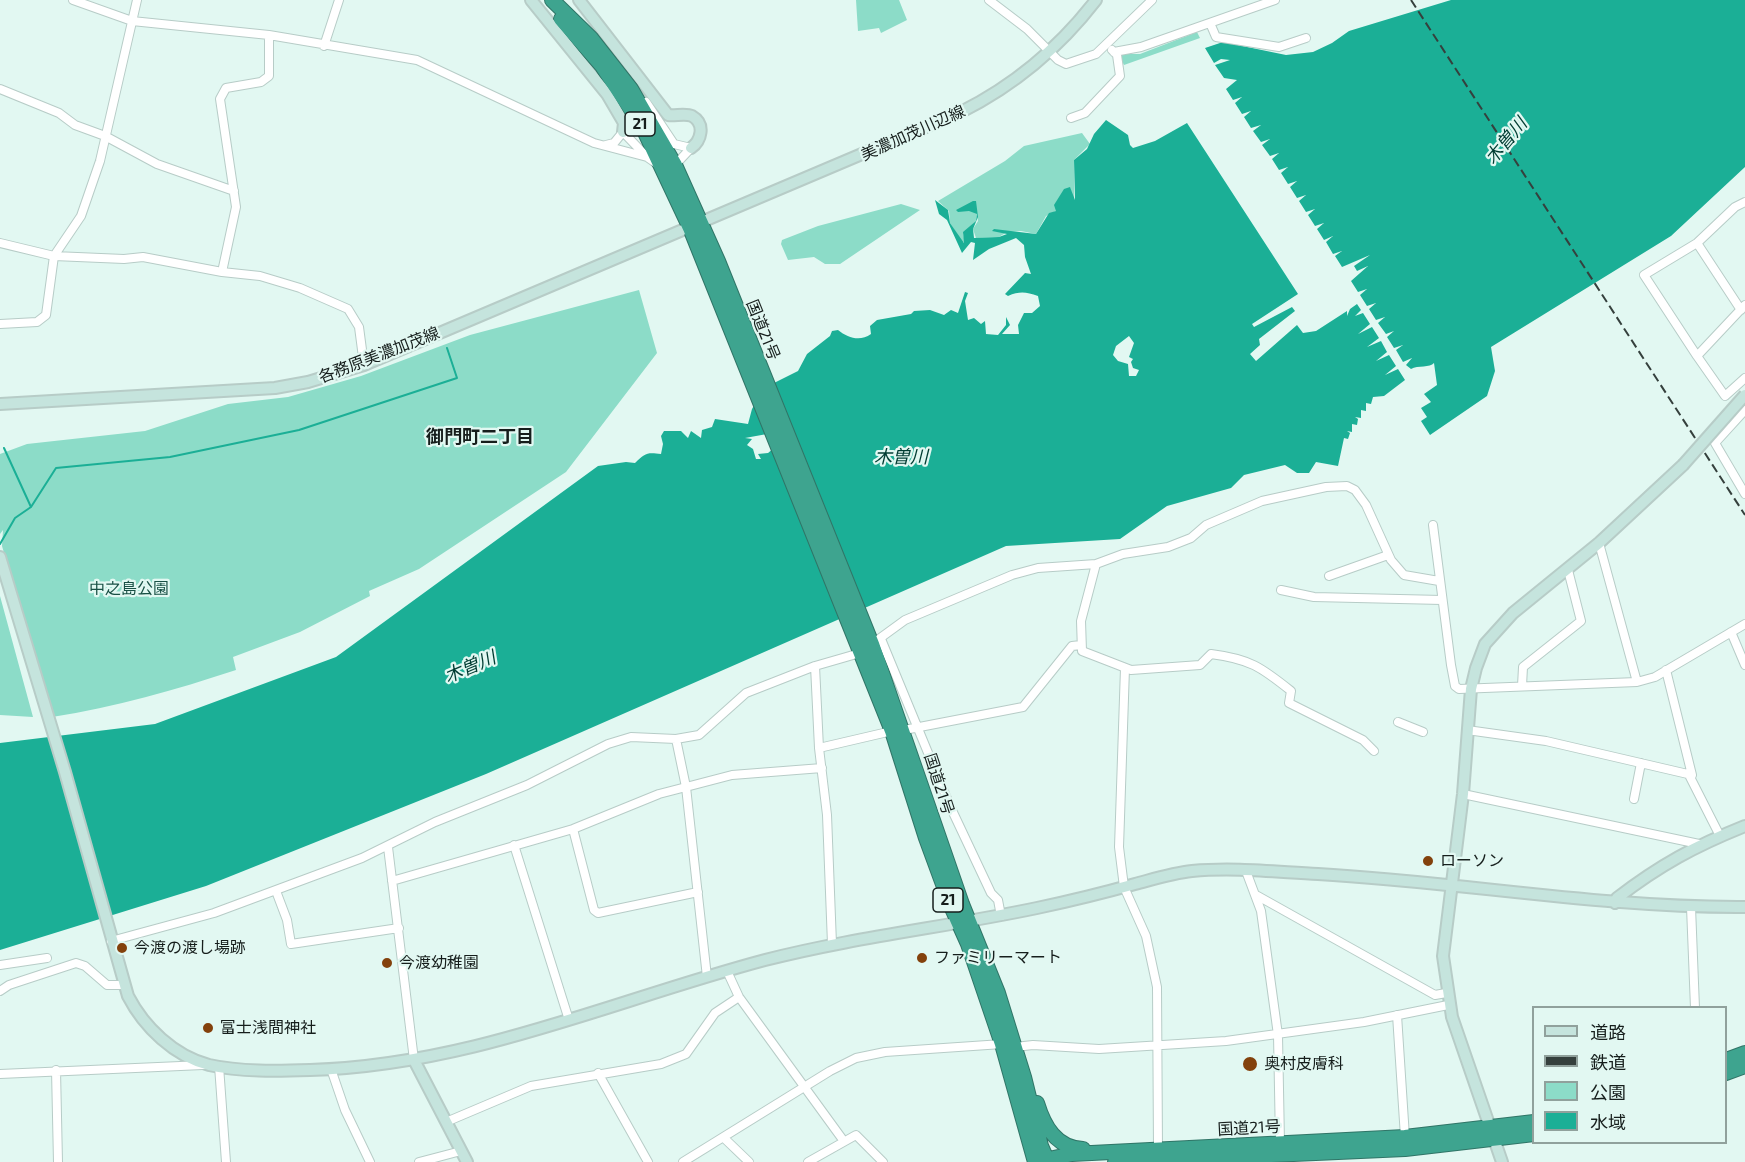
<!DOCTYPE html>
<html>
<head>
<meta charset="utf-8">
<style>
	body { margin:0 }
	#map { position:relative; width:1745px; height:1162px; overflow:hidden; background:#e2f8f2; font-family:"Exo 2","Noto Sans JP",sans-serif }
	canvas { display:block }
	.legend { position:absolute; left:1532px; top:1006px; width:195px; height:138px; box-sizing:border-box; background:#e2f8f2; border:2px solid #90a19c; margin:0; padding:8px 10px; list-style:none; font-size:18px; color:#161e1c }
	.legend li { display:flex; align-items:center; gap:12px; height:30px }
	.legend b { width:30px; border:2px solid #90a19c }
</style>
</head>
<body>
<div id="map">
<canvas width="1745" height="1162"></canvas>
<ul class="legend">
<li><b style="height:8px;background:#c5e4dd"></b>道路</li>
<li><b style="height:8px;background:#35403d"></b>鉄道</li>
<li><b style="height:16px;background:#8cdcc8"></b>公園</li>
<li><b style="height:16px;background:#1baf96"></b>水域</li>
</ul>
</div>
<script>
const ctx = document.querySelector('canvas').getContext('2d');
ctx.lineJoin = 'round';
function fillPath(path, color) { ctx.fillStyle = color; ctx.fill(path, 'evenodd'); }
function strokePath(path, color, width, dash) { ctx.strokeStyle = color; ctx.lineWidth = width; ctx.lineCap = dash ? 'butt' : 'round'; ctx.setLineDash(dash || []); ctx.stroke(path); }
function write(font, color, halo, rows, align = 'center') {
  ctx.font = font + ' "Exo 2","Noto Sans JP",sans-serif'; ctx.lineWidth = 4.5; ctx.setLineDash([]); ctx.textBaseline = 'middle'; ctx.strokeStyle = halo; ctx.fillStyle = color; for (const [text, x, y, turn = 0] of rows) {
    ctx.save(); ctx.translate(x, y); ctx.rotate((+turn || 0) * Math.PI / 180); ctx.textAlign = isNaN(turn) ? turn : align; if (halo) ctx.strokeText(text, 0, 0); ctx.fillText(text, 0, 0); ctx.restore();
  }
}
fillPath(new Path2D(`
	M856,0H899L907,20L881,33L879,28L858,31Z
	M1197,32L1200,38L1124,65L1118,54H1140Z
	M1082,133L1090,144L1074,160V200L1070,188L1057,201L1056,211L1046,216L1036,234L1021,231L1007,232L999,237L976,238L973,229L978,221L977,214L976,221L963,234L965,242H962L950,223L949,211L938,201L1005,161L1024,146Z
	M901,204L920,210L840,264H825L814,257L788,260L781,244L782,240L818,226Z
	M639,290L657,353L566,472L419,569L369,591L370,596L300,632L233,657L236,670C175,690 116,707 52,717L2,546L3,530L0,534V454L27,444L145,431L228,404L288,397L361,376L470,335Z
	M0,596L33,717L0,715Z`), '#8cdcc8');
fillPath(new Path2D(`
	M1451,0H1745V167L1671,236L1491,347L1495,371L1487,396L1430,435L1421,421L1427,417L1421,408L1431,402L1424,394L1437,385L1434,363C1430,368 1418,365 1411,369L1406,365L1412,358L1403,362L1396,350L1403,345L1394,348L1387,337L1394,331L1386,334L1378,323L1385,317L1376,320L1369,309L1376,303L1367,306L1360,295L1367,289L1358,292L1351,281L1368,266L1357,271L1354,266L1370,255L1342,267L1335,256L1342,251L1333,254L1326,242L1333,236L1324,240L1317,229L1324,223L1315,226L1308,215L1315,209L1306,212L1299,201L1306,195L1297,198L1290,187L1297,181L1288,184L1281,173L1288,167L1279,170L1272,159L1279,153L1270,156L1262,145L1270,139L1261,142L1253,131L1261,125L1251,128L1244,117L1251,111L1242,114L1235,103L1242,97L1233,100L1226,89L1237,80L1224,78L1215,65L1230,60L1221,59L1214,63L1205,48L1223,42L1286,55L1313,52L1332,43L1349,31Z
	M1106,120L1128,135L1130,145L1133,148L1155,141L1187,123L1298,294L1252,324L1254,327L1292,307L1295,311L1259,339L1260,345L1250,354L1256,361L1297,325L1303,333L1316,331L1347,311V316L1350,309L1357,304L1361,310L1355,316L1363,313L1370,324L1358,334L1372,327L1379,338L1367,347L1381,341L1387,352L1376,361L1389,355L1396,366L1385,375L1398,369L1405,380L1384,396L1373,397L1371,404L1366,403V411L1361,410V418L1355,417L1358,419L1357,425L1352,424V432L1347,431L1350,433L1348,439L1344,438L1338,466L1316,462L1309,473H1297L1285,465L1244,475L1231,488L1167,506L1120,539L1006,546L486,774L206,886L0,950V743L155,724L336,657L598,466L626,462L635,463C645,453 647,452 661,454L663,444L661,436L664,431H681L688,438L691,431L701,438L702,430L712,427L715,419L748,424L752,409L764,388L798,371L807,354L830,336L832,331L838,330C848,338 860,342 871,334L870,326L877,320L911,314L914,311L930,310L944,315L951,310L958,313L965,292L968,293L965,301L968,320L974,318L981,324L985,321L986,334L998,335L1006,325V317L1010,325L1002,334H1019L1018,325L1024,313H1032L1040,306L1038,296C1026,292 1020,291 1008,296L1005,294L1025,273L1031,274L1025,257L1024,245L1016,238L989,249L973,260L975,243L971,242L962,253L947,220L939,214L935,200L948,210L950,223L964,243L963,232L976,221L977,214L969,211L958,212L956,210L973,201H976L978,217L973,229L974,238L999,237L1007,234L992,231L994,229L1036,234L1049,213L1056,211L1054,205L1064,189L1070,187L1075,200L1074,160L1087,149L1094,134ZM1129,336L1134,343L1129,357L1133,359L1131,362L1133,368L1139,370L1136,376H1129L1128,364L1118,361L1113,355L1116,346ZM767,434L774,448L768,453L758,454L761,459H756L753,449L747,445L752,439L745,438Z`), '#1baf96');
strokePath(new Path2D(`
	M31,507L56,468L170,457L299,430L457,378L447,348
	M0,544L15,518L31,507L4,448`), '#1baf96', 2);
const street = new Path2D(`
	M73,0L132,21L269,35L417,60L594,143L647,157L657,164
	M989,0L1027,29L1058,60L1066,64L1096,54L1152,0
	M1210,23L1216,37L1279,47L1306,38
	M324,46L339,0
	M1114,52L1141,47L1275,0
	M0,89L59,113L75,125L105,136L157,164L234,191
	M646,102L674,144L691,148
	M1071,118L1085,113L1120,76L1117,55L1112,50
	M606,145L614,143L623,132L647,157
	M675,165L691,148
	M1745,202L1735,207L1697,243L1644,275L1697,356L1745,305
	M0,243L54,256L124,259L143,257L222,272L260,276L300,288L348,309L359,327L364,365
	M1697,243L1741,310
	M222,272L236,207L220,99L226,88L261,82L269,76V35
	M0,324L37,322L46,315L54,256L81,216L100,161L137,0
	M1697,356L1725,396L1745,378
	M1745,410L1715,443L1745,494
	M1433,525L1451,665L1455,686L1459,689L1637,682L1655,677L1745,624
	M1599,543L1637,682
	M1096,564L1081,621L1082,651L1131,670L1200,665L1211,654C1250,659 1261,667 1291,691L1289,703L1363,740L1374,751
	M1329,576L1388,555
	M1281,590L1314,597L1442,600
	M1731,632L1745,665
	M881,639L950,806L991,893L998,900L1001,916
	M872,644L905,620L1012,575L1038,568L1096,564L1123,554L1168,547L1191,538L1206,525L1262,501L1326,487L1347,486L1355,490L1366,505L1391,560L1404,575L1439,581
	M815,666L819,748L827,815L832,944
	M1125,668L1119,847L1124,887L1146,936L1157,987L1158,1149
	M1522,686L1523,667L1581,621L1568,570
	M1398,722L1423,732
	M904,730L1023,707L1072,646L1081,645
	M1467,730L1546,741L1692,775L1666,670
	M676,739L686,787L707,977
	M819,748L892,731
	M1689,775L1720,836
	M1463,794L1699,844
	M1634,799L1641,763
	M573,829L594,910L598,913L698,892
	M514,845L569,1020
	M388,847L414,1060
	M1246,871L1261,911L1278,1035L1280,1143
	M392,881L573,829L659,794L686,787L732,775L822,768
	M276,891L287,920L291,944L399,928
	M1256,895L1435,995L1446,993
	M1691,907L1695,1008
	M111,941L214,913L362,858L435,822L527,785L608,744L631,737L676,739L699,735L746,693L815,666L860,653
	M0,965L47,958
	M727,971L739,997L843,1140
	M0,991L9,985L76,963L85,966L107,985H125
	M1397,1015L1405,1137
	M1015,1047L1033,1045L1099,1049L1226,1041L1364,1022L1448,1005
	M219,1066L226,1162
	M331,1069L345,1110L370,1162
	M56,1070L58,1162
	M598,1073L648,1162
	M0,1074L203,1065
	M446,1122L531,1086L661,1064L686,1054L715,1013L739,997
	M724,1138L749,1162
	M419,1162L461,1151
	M683,1162L830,1071L856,1058L885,1052L1002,1044
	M808,1162L856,1135L883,1162`);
const secondary = new Path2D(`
	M531,0L607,94L624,123L623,132
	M579,0L668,115C675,116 686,113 692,116C706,124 701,141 691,148
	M0,404L275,388L308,382L364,365L961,112C1015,85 1059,48 1096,0
	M0,557L65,772L128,996C144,1027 174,1056 209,1065C240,1072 278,1071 310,1070C472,1065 611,1001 765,960C855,937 947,927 1037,908C1070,901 1103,893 1135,884C1154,879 1173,873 1192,871C1234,867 1277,872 1318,874C1461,882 1602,908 1745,907
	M1615,903L1617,898C1660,865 1695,846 1745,826
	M414,1060L467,1162
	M1502,1162L1452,1017L1443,956L1463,794L1471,689L1476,668L1485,644L1513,613L1599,543L1683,465`);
const highway = new Path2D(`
	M552,0L591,38L631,89L675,165L718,261L872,644L962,904L998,993L1024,1077L1041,1146L1048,1162
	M561,19L602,66L643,128L690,228L892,731L926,838L951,906L968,944L1002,1044L1035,1162
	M1726,1060L1745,1053
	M1726,1073L1745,1066
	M1037,1103C1044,1126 1056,1148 1083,1149
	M1040,1161L1072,1154L1405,1137L1534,1122
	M1115,1162L1405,1149L1534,1134`);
strokePath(street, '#b7ccc7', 10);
strokePath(secondary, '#b7ccc7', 14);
strokePath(highway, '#307567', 16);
strokePath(street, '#fff', 8);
strokePath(secondary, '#c5e4dd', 10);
strokePath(highway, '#3ea48f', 14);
strokePath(new Path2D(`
	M1411,0L1745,515`), '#35403d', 2, [9, 4.5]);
const secondaryBridge = new Path2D(`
	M1683,465L1745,395`);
strokePath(secondaryBridge, '#b7ccc7', 14, []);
strokePath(secondaryBridge, '#c5e4dd', 10);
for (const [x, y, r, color] of [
	[1428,861,6,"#83410c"],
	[122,948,6,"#83410c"],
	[922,958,6,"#83410c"],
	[387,963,6,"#83410c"],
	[208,1028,6,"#83410c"],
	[1250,1064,8,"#83410c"]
]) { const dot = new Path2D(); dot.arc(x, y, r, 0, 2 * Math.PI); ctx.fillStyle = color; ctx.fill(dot); strokePath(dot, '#e2f8f2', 2); }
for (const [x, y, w] of [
	[640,124,30],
	[948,900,30]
]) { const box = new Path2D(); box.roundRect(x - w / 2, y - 12, w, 24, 4.5); ctx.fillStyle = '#e2f8f2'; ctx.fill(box); strokePath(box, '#161e1c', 1.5); }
write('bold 15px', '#161e1c', null, [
	["21",640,124],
	["21",948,900]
]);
write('16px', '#161e1c', '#e2f8f2', [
	["美濃加茂川辺線",913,133,-24],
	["国道21号",763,330,68],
	["各務原美濃加茂線",379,355,-21],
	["国道21号",939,784,72],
	["国道21号",1249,1128,-3]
]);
write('16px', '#195045', '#e2f8f2', [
	["中之島公園",129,589]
]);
write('16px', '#161e1c', '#e2f8f2', [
	["ローソン",1440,861],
	["今渡の渡し場跡",134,948],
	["ファミリーマート",934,958],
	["今渡幼稚園",399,963],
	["富士浅間神社",220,1028],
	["奥村皮膚科",1264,1064]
], 'left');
write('italic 18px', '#003c32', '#e2f8f2', [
	["木曽川",1506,141,-50],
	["木曽川",901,457],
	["木曽川",470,667,-23]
]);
write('bold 18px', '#161e1c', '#e2f8f2', [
	["御門町二丁目",480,437]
]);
</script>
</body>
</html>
